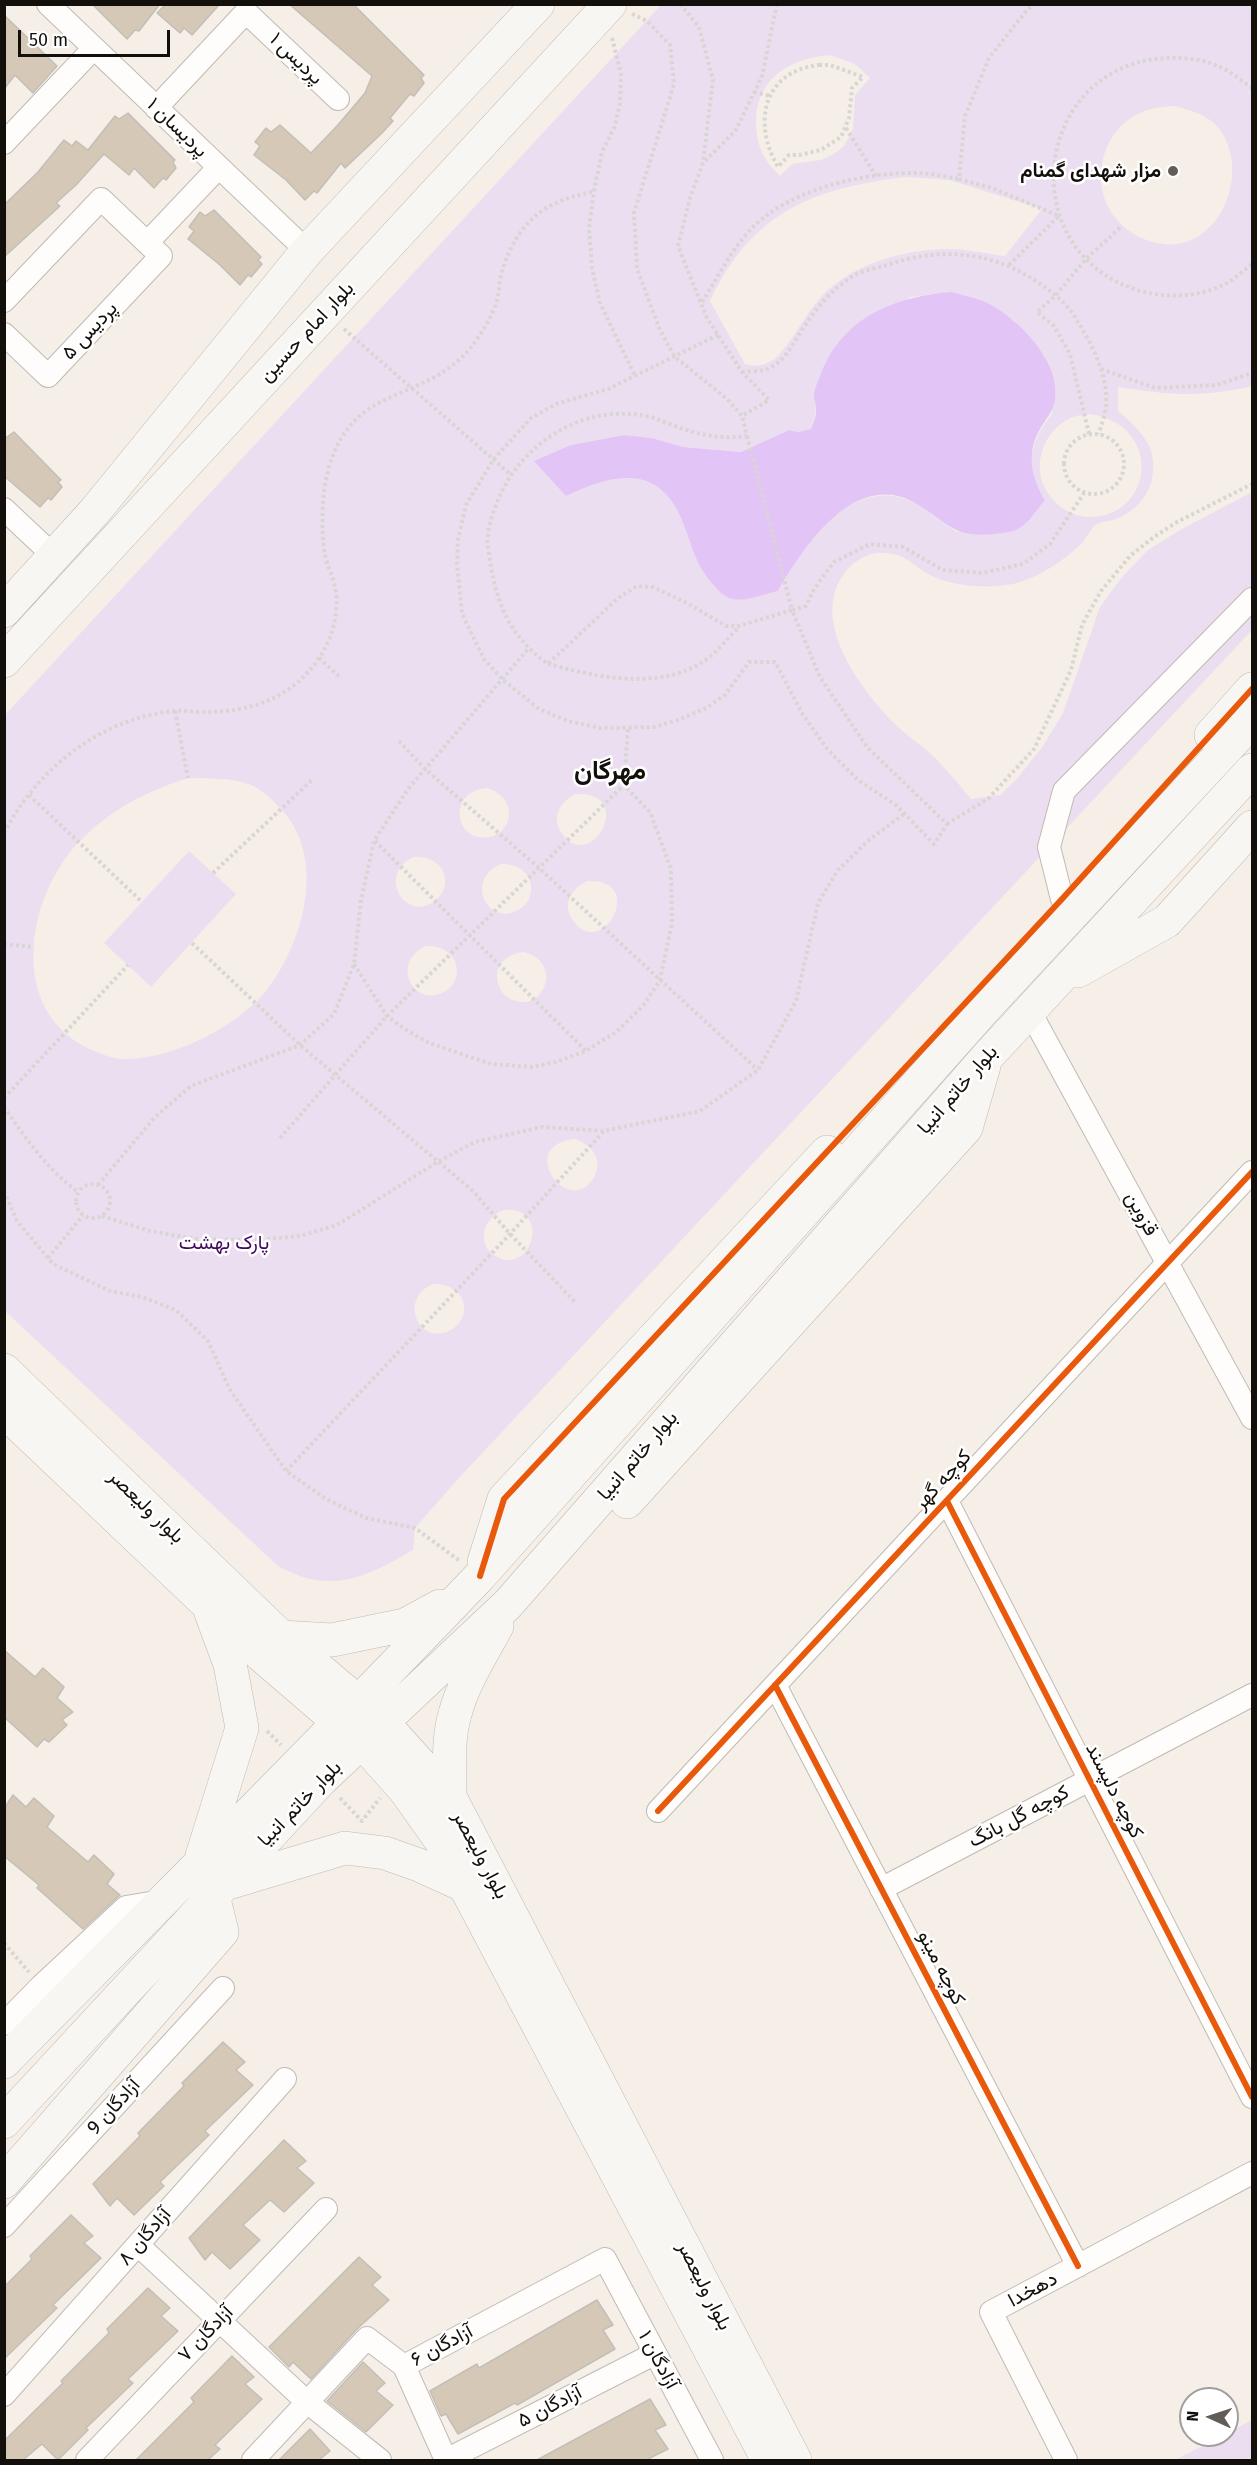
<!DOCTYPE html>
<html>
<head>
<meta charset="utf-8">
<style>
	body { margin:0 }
	#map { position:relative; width:1257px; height:2465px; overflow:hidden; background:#f5efe7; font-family:"Fira Sans",sans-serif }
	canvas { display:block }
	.frame { position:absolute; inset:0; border:6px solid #130f0a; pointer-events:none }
	.north { position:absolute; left:1179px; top:2387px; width:60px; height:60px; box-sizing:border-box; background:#fff; border:2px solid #a19f9d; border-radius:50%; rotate:273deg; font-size:16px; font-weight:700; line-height:24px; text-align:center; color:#130f0a }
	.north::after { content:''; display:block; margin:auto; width:21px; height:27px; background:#625d57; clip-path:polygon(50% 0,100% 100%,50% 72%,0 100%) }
	.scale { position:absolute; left:18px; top:30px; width:152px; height:27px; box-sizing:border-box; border:3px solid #130f0a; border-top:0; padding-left:8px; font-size:18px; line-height:21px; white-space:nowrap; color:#130f0a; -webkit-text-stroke:4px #fff; paint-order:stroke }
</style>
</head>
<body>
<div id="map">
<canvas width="1257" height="2465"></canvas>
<div class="frame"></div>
<div class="north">N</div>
<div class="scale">50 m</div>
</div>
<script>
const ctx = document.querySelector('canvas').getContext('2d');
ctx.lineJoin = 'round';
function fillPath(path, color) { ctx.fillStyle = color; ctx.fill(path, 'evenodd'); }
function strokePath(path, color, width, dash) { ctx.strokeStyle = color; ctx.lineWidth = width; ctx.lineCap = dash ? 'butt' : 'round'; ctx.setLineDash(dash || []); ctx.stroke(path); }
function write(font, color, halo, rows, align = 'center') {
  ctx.font = font + ' "Fira Sans",Vazirmatn,sans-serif'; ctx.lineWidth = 5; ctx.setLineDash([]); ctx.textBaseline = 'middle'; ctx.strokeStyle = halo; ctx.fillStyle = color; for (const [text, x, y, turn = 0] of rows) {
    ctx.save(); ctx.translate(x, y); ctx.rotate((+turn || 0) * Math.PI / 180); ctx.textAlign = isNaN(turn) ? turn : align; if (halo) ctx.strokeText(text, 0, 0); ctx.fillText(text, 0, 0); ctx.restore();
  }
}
fillPath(new Path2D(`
	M661,5H1252V386C1202,398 1169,395 1118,387V411C1140,430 1159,447 1152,479C1148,498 1132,514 1113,520C1108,521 1100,522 1096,525C1090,529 1087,538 1082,543C1064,561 1038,578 1013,584C986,589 953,587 928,574C912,565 906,554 885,553C868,551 852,562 843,575C809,624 864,693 897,726C910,738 926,748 938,761C950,773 960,786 971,799L1000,795L1016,780L1043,746L1063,713L1100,607L1122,577L1148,550L1180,530L1252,492V630L458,1479L415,1528L413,1550C381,1568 349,1588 310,1579C300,1577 289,1571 279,1567L5,1311L4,716ZM830,55L855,64L870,78L855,95L853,129L844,146L834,154L821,160L792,164L780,176C765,162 757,147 756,127C754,80 787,59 830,55ZM1175,106C1189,110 1201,113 1213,122C1257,164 1221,261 1152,242C1134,236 1119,226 1110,210C1091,179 1103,132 1136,115C1148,108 1161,107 1175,106ZM906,177L949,180L1042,209L1005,256C987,254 968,249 950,249C905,249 853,263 822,296C804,315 794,340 775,359C765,365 756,368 745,364L710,301C752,212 813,188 906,177ZM951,292L993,306L1013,320L1030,338L1045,356L1052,414C1028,444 1025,467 1045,500L957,532C944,524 928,509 915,503C851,472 805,545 778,591C764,594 747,602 732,599C723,597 717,589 711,582C691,559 690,533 676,508C650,462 604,478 566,496L571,445L624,435L652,438L683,447L741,452L789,430L798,432L811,429L815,418L816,406L814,395L826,361L911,297ZM1091,414C1165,427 1152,517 1090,517C1073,517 1058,508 1048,493C1030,467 1043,429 1073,417C1078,415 1085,415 1091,414ZM188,778C208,779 232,777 251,785C262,790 271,798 279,807C327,855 305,938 269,987C240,1026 172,1060 123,1059C112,1059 102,1054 92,1050C5,1013 26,892 83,838C113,808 148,791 188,778ZM487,788C502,792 514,807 507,823C503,831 497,836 489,837C454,843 447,791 487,788ZM576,794C638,791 590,877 561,832C551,816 561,801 576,794ZM414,857C431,856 447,866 445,884C444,892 439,899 432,903C402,920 378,872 414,857ZM501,864C517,863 533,873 531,891C530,899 526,906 518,910C488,927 464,880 501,864ZM587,881C649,878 601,964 572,919C562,904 572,888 587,881ZM426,946C442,945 458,955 457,973C456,981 452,988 444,992C413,1008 390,962 426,946ZM524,952C563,962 545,1013 513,1000C505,997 500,991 498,983C493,965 508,953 524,952ZM575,1139C590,1144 603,1158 595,1175C572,1223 513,1145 575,1139ZM503,1210C555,1206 530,1280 494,1255C475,1241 485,1218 503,1210ZM433,1284C449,1283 466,1293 464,1311C463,1319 458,1326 451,1330C420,1347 397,1299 433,1284Z
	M189,851L236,894L151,987L104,943Z
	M1252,2420V2460H1175Z`), '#ecdef1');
fillPath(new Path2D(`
	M951,292C966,296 982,299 995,307C1023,325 1060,362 1055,399C1053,413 1045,419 1039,431C1026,454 1032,479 1045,500C1038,508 1030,521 1021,527C1015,532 1002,533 995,534C952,538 949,523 917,504C855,467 803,548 778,591C764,594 747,602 732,599C723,597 717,589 711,582C691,559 690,533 676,508C650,462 604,478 566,496L534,461L571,445L624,435L652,438L683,447L741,452L789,430L798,432L811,429C814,422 817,415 816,407C816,402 813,398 814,393C815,388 818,381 820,376C842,317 894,297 951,292Z`), '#e2c4f6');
const building = new Path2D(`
	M92,4H160L139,31L135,30L127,39Z
	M166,4H220L192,35L184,28L180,33L157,13Z
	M289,4H353L424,75L421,78L424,83L414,96L410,94L390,118L393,121L382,133L345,168L341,163L317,193L314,191L305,200L286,180L254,155L260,146L255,142L266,128L271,132L280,125L311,153L337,126L365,93L372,76Z
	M4,15L57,66L33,93L15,75L4,89Z
	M128,113L175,160L173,162L176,168L166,180L163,178L154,188L134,168L129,175L104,154L76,185L56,203L60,206L4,257V205L38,172L64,140L72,146L76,141L88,150L115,116L119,119Z
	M214,210L261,257L258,260L262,264L251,277L248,275L240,285L220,265L188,239L194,231L189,227L200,212L205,216Z
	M14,432L61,480L58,482L62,487L51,500L48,498L40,507L4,476V439Z
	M4,1650L35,1677L43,1668L64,1687L57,1698L73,1712L62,1720L67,1725L49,1742L44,1739L37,1747L4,1717Z
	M13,1795L26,1807L34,1798L54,1816L47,1827L88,1862L94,1855L114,1874L107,1884L120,1895L83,1929L37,1888L39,1885L4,1856V1809Z
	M223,2042L245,2062L236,2070L253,2085L205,2131L209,2135L160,2182L164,2186L134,2215L117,2198L110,2206L93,2184L140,2136L138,2133L184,2086L182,2083Z
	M284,2140L306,2161L297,2168L314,2183L284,2212L270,2200L243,2225L260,2240L230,2269L212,2252L205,2260L189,2238Z
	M71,2215L93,2236L84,2243L101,2258L53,2305L57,2308L4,2359V2287L32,2259L30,2256Z
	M359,2257L381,2277L372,2285L389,2300L357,2329L311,2379L293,2362L289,2367L269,2347Z
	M148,2288L170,2308L161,2316L178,2331L128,2379L133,2383L86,2428L88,2430L58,2460L42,2444L23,2460H4V2441L63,2383L61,2381L109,2333L107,2329Z
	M597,2300L613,2325L603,2330L615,2349L517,2405L515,2403L458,2434L446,2414L441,2416L430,2391L477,2364L479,2368Z
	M232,2356L254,2377L245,2384L262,2399L215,2445L220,2449L208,2460H136L194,2402L191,2398Z
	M363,2362L385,2383L376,2391L393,2405L366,2432L327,2401Z
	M650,2399L666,2425L655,2430L668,2449L646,2460H537Z
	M310,2429L330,2451L319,2460H279Z`);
fillPath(building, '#d5c8b6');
strokePath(building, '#c3bfb8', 1.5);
const street = new Path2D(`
	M48,4L307,251
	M156,108L246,12L338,99
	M4,143L94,48
	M147,243L219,167
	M4,301L101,199L161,256L48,376L4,334
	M4,509L55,557
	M1062,899L1049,847L1064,791L1252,599
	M1029,1010L1252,1418
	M947,1501L1252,2097
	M775,1685L1078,2266
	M658,1811L1252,1172
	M881,1889L1252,1695
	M4,2024L41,1986L126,1907L162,1901
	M4,2226L223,1988
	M138,2245L307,2402L380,2460
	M404,2366L605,2259L712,2460
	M4,2395L285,2079
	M87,2460L326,2209
	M253,2460L367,2338L404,2366L446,2460L654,2354
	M1066,2460L991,2312L1252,2173`);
const secondary = new Path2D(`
	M4,611L95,511L307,251L538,4
	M4,661L610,4
	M1211,735L1252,689
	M1078,971L1167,921L1252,827
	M4,1370L281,1637L383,1723L450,1797L795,2460
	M4,1411L261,1655L362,1742L404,1789L441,1841L768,2460
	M627,1502L966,1128L984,1066
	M484,1562L504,1499L827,1152
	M281,1637L332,1640L366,1633L405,1625L440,1606
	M450,1797C450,1770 447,1741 455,1714C463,1683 482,1654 497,1626
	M202,1856L242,1728L230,1664L211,1613
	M225,1884L345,1848L385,1853L419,1865L463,1885
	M4,2062C163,1900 324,1740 480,1576L987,1006L1252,721
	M4,2122L321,1780L508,1604L986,1058L1252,770
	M4,2182L222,1932L213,1895`);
strokePath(street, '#bfbab4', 24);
strokePath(secondary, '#bfbab4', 34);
strokePath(new Path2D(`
	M680,4L699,27L713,80L703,162
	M632,14L647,21L670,45L674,84L634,213L637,269L660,330L675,357L726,398L742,416L769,400L742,372L707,318L678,246L690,198L703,163L736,130L762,76L777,4
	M612,38L621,74L620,103L615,126L602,152L594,191L589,228L592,268L600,303L635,376
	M819,65H830L863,77L852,88L849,118L841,137L821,150L799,155H789L778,167C752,123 763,71 819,65Z
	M1252,88C1243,82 1233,73 1222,68C1206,60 1187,57 1169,58C1037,61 1009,246 1134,289C1163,299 1199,298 1227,283C1236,278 1244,270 1252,264
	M754,92L770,96
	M846,128L876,176
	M1009,265L1059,216L992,188L959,179L965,116L989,58L1027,10L1035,4
	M702,302C716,280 728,256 745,236C781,190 866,171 922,173C934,174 947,177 959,179
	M344,329L511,475
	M718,335L608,389L556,404L531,418L493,460L466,505L458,539L457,564L462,614L484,659L503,680L539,709L568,721L600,728L654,727L678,720L706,708L725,695L749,662H775L803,715L828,750L858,780L897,806L934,844L947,824L867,747L820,677L792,610L739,626H726L687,603L653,587L637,586L618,598L548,664C505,633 495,598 488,547C485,524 501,489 514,471C545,430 594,406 646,416C654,417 663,422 672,425C697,434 719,440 747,436L742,416
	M1101,369L1155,388L1217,385L1252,373
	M742,372C750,371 761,372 769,368C787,360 795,339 806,324C818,306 832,290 850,278C859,271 873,269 884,266C937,247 988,250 1036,281C1053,292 1068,304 1078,322C1093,346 1109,378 1106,407C1105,416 1101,425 1099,434
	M1064 464a30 30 0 1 1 60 0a30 30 0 1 1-60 0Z
	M1089,434L1070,354L1054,326L1037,312L1056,295L1085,260L1122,226
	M747,436L792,610L806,606L814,589L834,562L870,544L903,547L943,570L982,573L1023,564L1050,544L1084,493
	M319,658L341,678
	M548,664C599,678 669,693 713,654C722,646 730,636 739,627
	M175,711L188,778
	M399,741L425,769L539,868L758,1070
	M29,795L142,902
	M947,824L989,798L1034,749L1071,670L1082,625L1101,591L1130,556L1154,537L1177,522L1252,484
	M4,833C37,769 101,718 174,711C183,710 193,712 203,712C251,712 291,699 319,658C333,638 341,608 334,583C332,574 327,565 325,555C321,527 321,495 329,467C354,383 420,404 468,351C479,338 490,320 496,304C499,295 499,285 501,275C509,245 527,215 556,203C568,197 581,195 594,191
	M375,841L586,1051
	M213,873L313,779
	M192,943L300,1045L473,1191L510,1234L576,1303
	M4,944L34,947
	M354,964L387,1016L403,1028L429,1043L491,1064L533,1067L556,1062L586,1051L616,1032L643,1006L660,980L672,923L671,869L650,812L624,785
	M4,1098L128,965
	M4,1107C26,1139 48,1170 78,1192
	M280,1138L387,1016L624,785L628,728
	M76 1201a17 17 0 1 1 34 0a17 17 0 1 1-34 0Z
	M98,1185L155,1117L191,1086L300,1045L334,1014L354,964L361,900L374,841L408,789L528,649
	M4,1191L17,1221L53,1264L110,1291L142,1297L176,1310L208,1341L230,1390L286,1471L326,1499L366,1518L415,1528L460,1561
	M102,1216L150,1231L196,1239L257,1240L300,1236L337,1225L439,1161L475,1142L542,1127L604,1131L700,1111L758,1070L796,1001L818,903L838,870L869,840L904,814
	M48,1258L83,1215
	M286,1471L510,1234L604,1131
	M267,1731L281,1745
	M340,1798L362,1821L380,1798
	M4,1943L29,1972`), '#d8d6d3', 4, [3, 3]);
strokePath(street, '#fefdfb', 22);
strokePath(secondary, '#f8f6f2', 33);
strokePath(new Path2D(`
	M947,1501L1252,2097
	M480,1576L504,1499L1062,899L1252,689
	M775,1685L1078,2266
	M658,1811L1252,1172`), '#e8590c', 6);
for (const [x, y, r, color] of [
	[1173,171,6,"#625d57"]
]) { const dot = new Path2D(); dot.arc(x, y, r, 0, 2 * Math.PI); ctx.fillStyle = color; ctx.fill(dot); strokePath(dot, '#fff', 2); }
write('20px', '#130f0a', '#fff', [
	["پردیس ۱",296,59,44],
	["پردیسان ۱",177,128,44],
	["پردیس ۵",90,331,-47],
	["بلوار امام حسین",307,332,-47],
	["بلوار خاتم انبیا",958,1090,-49],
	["قزوین",1141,1214,61],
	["بلوار خاتم انبیا",638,1456,-49],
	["کوچه گهر",943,1480,-47],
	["بلوار ولیعصر",146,1507,44],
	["کوچه دلپسند",1114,1791,63],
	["بلوار خاتم انبیا",300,1804,-46],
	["کوچه گل بانگ",1019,1817,-28],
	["بلوار ولیعصر",480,1855,62],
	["کوچه مینو",941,1968,63],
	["آزادگان 9",114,2107,-48],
	["آزادگان ۸",145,2237,-49],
	["بلوار ولیعصر",704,2286,63],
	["دهخدا",1033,2290,-28],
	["آزادگان ۷",206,2334,-46],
	["آزادگان ۶",442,2346,-28],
	["آزادگان ۱",658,2360,62],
	["آزادگان ۵",550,2407,-27]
]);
write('bold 20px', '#130f0a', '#fff', [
	["مزار شهدای گمنام",1161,171]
], 'right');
write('20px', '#410760', '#fff', [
	["پارک بهشت",224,1243]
]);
write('bold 26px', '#130f0a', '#fff', [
	["مهرگان",610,772]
]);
</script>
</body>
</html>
